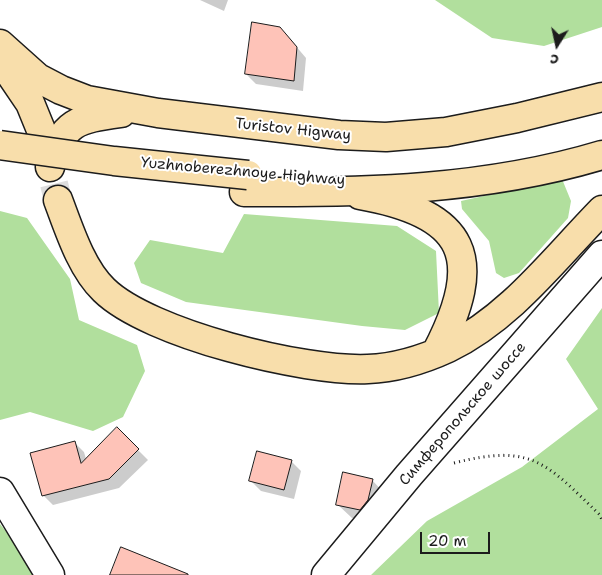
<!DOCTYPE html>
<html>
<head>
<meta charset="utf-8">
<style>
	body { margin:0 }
	#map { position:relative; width:602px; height:575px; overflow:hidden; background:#fff; font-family:"Shantell Sans",sans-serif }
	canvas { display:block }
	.north { position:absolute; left:532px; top:20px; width:50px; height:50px; -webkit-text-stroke:4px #fff; paint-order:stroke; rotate:190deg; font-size:14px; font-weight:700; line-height:20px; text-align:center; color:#1c1c1c }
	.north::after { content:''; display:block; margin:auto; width:18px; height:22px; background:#1c1c1c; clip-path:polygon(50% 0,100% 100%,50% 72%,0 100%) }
	.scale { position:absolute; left:420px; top:532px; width:70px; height:22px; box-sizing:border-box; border:2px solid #1c1c1c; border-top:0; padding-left:6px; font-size:15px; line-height:18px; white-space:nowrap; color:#1c1c1c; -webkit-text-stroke:4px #fff; paint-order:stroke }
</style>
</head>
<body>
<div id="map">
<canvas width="602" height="575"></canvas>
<div class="north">С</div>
<div class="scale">20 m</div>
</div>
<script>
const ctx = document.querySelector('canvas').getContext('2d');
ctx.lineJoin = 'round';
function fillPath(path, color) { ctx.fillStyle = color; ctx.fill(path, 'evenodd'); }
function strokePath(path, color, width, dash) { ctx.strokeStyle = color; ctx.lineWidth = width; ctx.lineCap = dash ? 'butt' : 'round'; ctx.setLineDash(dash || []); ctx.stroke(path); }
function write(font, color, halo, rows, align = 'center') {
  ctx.font = font + ' "Shantell Sans",sans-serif'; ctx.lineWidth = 4; ctx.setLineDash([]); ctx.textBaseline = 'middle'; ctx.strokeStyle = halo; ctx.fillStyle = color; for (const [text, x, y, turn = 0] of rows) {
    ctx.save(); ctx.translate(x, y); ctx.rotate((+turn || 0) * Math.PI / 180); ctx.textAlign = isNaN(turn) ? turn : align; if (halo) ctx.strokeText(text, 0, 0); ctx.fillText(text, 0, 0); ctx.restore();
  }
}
fillPath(new Path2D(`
	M435,0H602V27L544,46L492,38Z
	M562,179L571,201L568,218L519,273L504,278L496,273L489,241L462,209L461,201Z
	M0,211L27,218L70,279L79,320L137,345L145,371L123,417L93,431L30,412L0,420Z
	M244,214L397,226L436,251L439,313L405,330L362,326L186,302L141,283L134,263L150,240L223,253Z
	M602,308V575H371L427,521L522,467L598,409L566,359Z
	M0,524L41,575H0Z`), '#b1df9d');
fillPath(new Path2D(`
	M200,0H228L224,11Z
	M289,38L306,58L303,91L256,84L246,74Z
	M117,429L148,460L119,488L53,505L43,495L75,443L84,452L86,459Z
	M291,461L301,471L294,499L261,491L251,481Z
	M372,480L386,495L374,523L352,518L337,504Z`), '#0003');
const building = new Path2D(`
	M252,22L280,27L297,47L294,81L245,74Z
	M117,427L139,449L109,479L42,496L30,453L75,441L81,463Z
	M257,451L292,460L284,490L249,481Z
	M343,472L373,479L368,500L360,510L336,505Z
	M121,547L188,574V575H110Z`);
fillPath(building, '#fec3b8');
strokePath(building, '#1c1c1c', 1);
strokePath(new Path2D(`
	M44,143L58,200`), '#ddd', 28, [28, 14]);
const minor = new Path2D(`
	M0,492L50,575
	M326,575L409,475L602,255`);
const major = new Path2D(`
	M0,44L38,78L61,90L87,100L158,113L339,135L386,137L446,132L517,118L602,97
	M0,59L30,103L41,130
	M50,167C63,121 77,119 121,113
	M360,195C467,214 486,258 436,353
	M58,200C69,229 81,268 104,290C149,334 305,372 368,369C396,368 422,360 448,348C510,318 554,259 602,210`);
const highway = new Path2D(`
	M244,192C364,193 486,190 602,155`);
strokePath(minor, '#1c1c1c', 31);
strokePath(major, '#1c1c1c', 31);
strokePath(highway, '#1c1c1c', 31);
strokePath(new Path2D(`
	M454,463C532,443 546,463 600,515L602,520`), '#1c1c1c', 3, [1, 4]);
strokePath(minor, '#fff', 28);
strokePath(major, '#f8deab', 28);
strokePath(highway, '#f8deab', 28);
const highwayBridge = new Path2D(`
	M0,145L114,161L248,175`);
strokePath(highwayBridge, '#1c1c1c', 31, []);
strokePath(highwayBridge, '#f8deab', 28);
write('15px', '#1c1c1c', '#fff', [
	["Turistov Higway",293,130,6],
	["Yuzhnoberezhnoye Highway",243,172,5],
	["Симферопольское шоссе",463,414,-49]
]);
</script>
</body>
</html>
